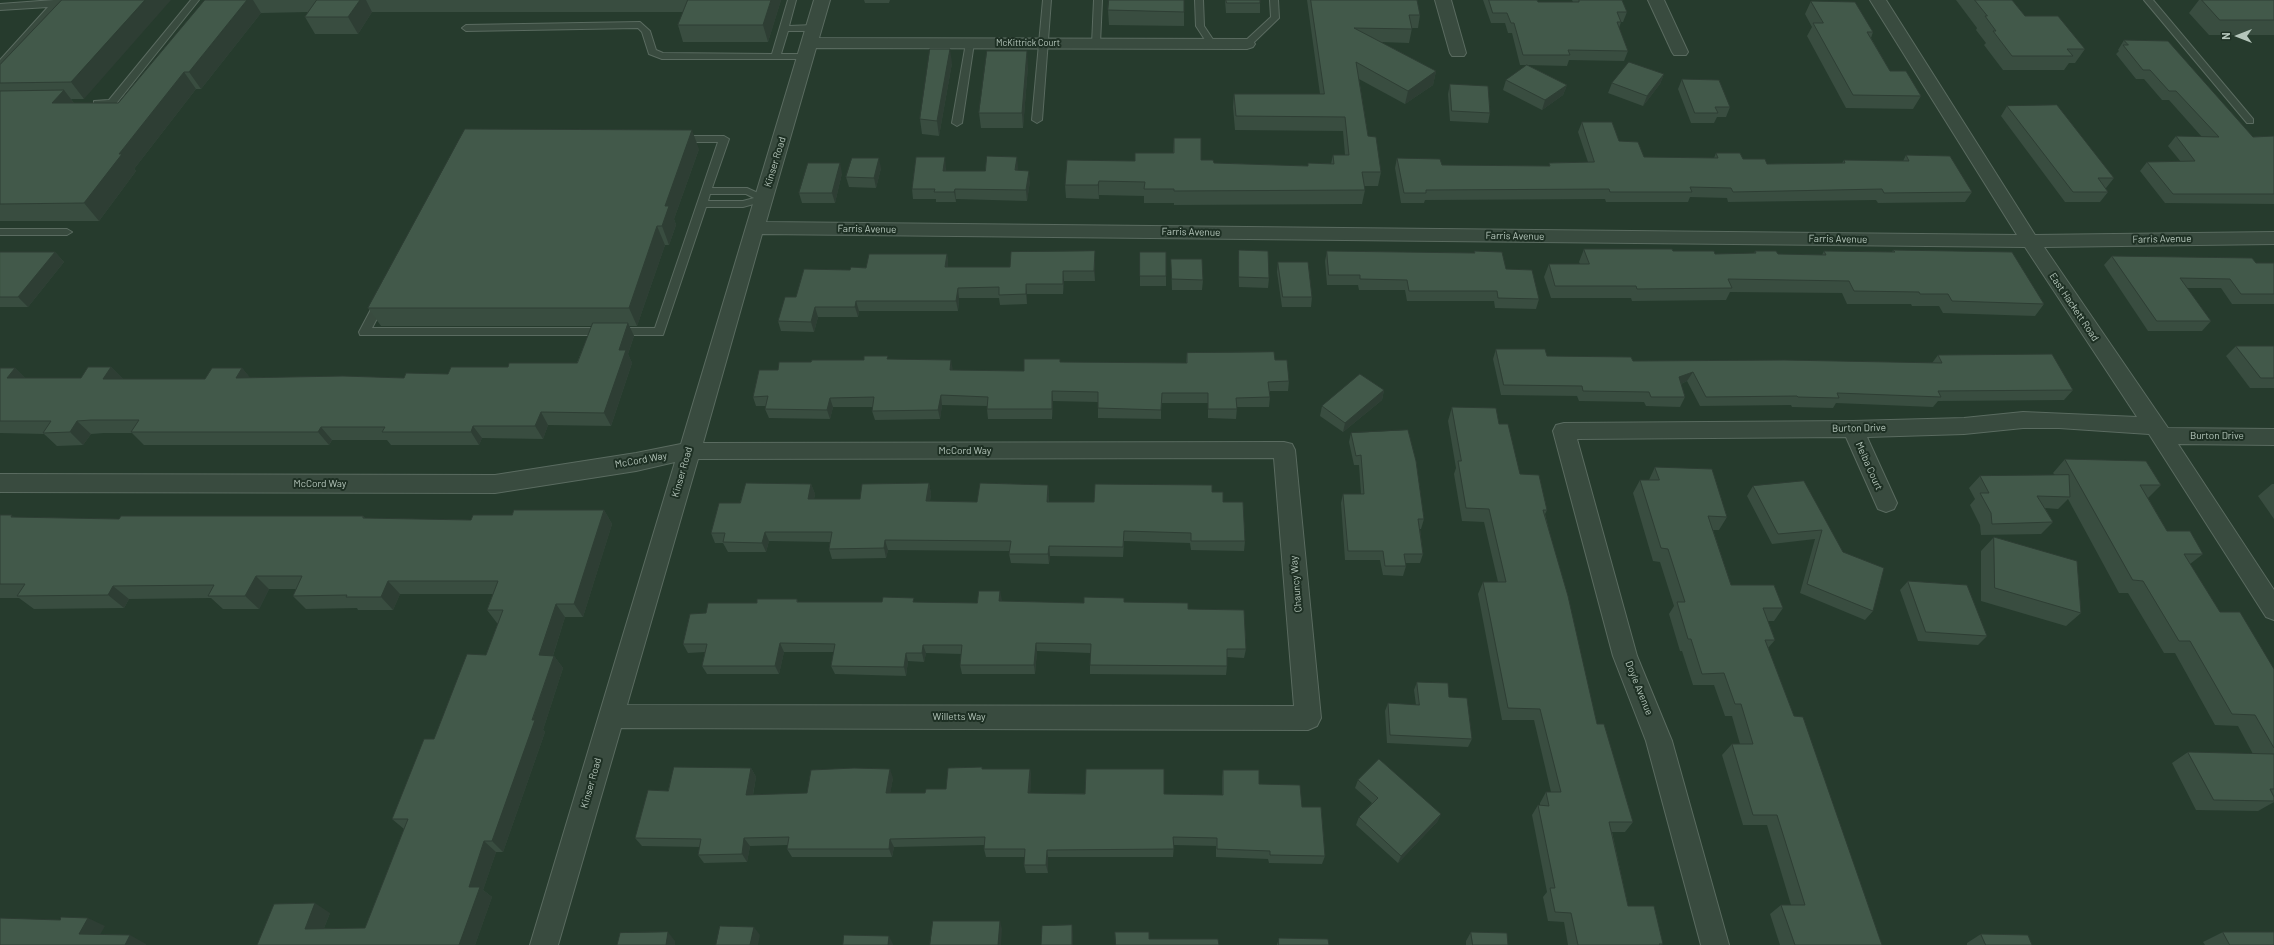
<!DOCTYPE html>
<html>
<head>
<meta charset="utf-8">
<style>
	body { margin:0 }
	#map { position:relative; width:2274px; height:945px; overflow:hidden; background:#263b2d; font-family:Barlow,sans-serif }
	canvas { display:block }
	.north { position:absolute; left:2218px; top:16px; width:40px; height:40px; -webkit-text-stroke:3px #1e3024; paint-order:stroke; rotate:270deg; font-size:11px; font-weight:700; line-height:16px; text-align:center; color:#b5c6bb }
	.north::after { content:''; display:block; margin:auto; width:14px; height:18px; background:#b5c6bb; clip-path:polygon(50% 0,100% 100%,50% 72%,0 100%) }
</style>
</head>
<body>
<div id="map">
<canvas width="2274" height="945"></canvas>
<div class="north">N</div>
</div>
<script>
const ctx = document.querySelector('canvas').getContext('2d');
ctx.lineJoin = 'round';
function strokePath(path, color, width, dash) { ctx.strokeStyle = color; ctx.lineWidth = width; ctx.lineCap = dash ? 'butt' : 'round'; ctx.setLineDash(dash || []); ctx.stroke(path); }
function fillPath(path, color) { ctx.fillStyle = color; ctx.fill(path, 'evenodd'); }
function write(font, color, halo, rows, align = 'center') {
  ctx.font = font + ' Barlow,sans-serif'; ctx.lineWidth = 4; ctx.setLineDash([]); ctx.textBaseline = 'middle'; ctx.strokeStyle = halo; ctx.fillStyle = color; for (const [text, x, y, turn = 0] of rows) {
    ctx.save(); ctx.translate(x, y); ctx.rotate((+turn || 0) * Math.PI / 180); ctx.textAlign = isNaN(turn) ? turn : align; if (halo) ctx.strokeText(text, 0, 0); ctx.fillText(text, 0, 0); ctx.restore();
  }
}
const lane = new Path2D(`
	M54,0H63L3,67L0,68V60L48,7L0,10V4Z
	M191,0H199L115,105H94V101L109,100Z
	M788,0H796L789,26L814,25L818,28L814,31H788L781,54H806L810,57L809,59H662L649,54L642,32L638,28L466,31L462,28L466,25L640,22L650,31L656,50L663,53L772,54Z
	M1043,0H1051L1042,120L1037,123L1032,120Z
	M1094,0H1102L1100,44L1096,47L1092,44Z
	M1195,0H1203L1204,26L1216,44L1215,46H1209L1196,26Z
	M1270,0H1278L1279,18L1250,46H1244V42L1271,17Z
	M2144,0H2153L2253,119V123H2247Z
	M970,40L974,43L962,123L957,126L952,123L966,43Z
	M466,136H724L729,139L712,188H747L769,198L768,200L743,207H706L663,335H360L359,332L461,139ZM469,142H718L655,328H372ZM710,194H746L754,198L743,201H708Z
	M0,229H67L72,232L67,235H0Z`);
const street = new Path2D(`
	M814,0H830L819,38L1247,39L1253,41L1255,44L1253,47L1247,49L816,48L766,222L2017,235L1870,0H1886L2035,235L2274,232V244L2044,247L2168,428L2274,429V445L2178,444L2274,590V620L2266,617L2149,434L2059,428H2023L1964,434L1867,437L1897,503L1894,509L1886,512L1878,509L1846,437L1577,439L1637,656L1672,741L1729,945H1701L1646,741L1613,656L1553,431L1556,425L1564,423L1853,421L1964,418L2023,412L2137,417L2025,247L762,234L703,443L1284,442L1292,444L1295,450L1321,718L1317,726L1308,730L621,728L558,945H530L675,462L636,471L495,493L0,492V474L495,475L636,453L681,444ZM1274,458L1294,706L627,705L698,459Z
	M1435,0H1451L1466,53L1464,56H1452L1450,53Z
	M1648,0H1664L1688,52L1686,55H1674L1672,52Z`);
strokePath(lane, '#5a6b60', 2);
strokePath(street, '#5a6b60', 2);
fillPath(lane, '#394b3f');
fillPath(street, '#394b3f');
fillPath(new Path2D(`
	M62,0L84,99H71L74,103H118L205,0H781L768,42H683L678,25L683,12H372L358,34H315L305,17L308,12L261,13L201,89H196L134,169L136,171L99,221H0V65Z
	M864,0H890L889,3H865Z
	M1225,0H1260V13H1226Z
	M1307,0H1417L1420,15L1418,28H1412L1409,43L1381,42L1436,71L1433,85L1405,104L1359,79L1368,136L1381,172L1378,186H1364L1365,190L1362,204L1174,205V203H1144V196L1099,195V199L1066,198L1065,185L1135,161L1173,153L1174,138L1201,160L1214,163L1308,166V163L1331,164L1333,155H1345L1343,131L1235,130L1233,107L1234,94H1320Z
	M1483,0H1537L1538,2H1573L1572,0H1622L1627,12L1623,22H1621L1619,28L1628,51L1624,61L1569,60L1567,66L1527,65L1567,85L1563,95L1542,110L1503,90L1506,80L1527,65H1520L1512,33H1508L1505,23H1491Z
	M1956,0H2012L2025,16L2085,49L2075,63H2069L2064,70H2003L1984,45L1986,43L1976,30L1977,28Z
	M2199,0H2274V35H2209L2189,13Z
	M1811,1L1873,32L1871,38L1890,71L1921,96L1913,109L1846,108L1807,36L1812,27L1805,14Z
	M1108,10L1184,12V26L1109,25Z
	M2124,40L2253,137L2274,136V204L2165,203L2140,171L2147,162H2181L2168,146L2176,136L2202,137L2169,100H2162L2144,79H2136L2116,54L2119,51L2118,50Z
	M952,63L939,136L922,134L920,119Z
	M1028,66L1023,128H981L979,113Z
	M1664,74L1660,84L1643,106L1608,93L1612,83Z
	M1682,79L1730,107L1726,117H1717L1714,123H1691L1678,89Z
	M1450,84L1490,113L1488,123L1450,121L1448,94Z
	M2007,106L2114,178L2106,188H2105L2108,192L2100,202H2065L2001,116Z
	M1582,122L1619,141L1644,157L1714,158L1716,153L1767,164L1842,163L1844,160L1903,161L1906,155L1972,192L1965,202L1878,203L1876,200L1728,202L1727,198L1690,197L1688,202H1606L1605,199L1425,200L1424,203H1401L1395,168L1397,158L1442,165L1549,166V163L1588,162L1578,132Z
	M699,149L674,219L676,225L669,245H665L637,326H629L634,336L628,354L632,363L611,426L548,425L543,439L482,438L479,445H391L387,440H332L329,445H144L132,433H104L91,434L83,445L57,446L44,434L0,433V368H15L25,378H81L111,367L123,379H205L242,368L250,378H404L448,374L508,367L577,363L592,326H381L368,308Z
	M946,167V171H985L1018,167L1017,170L1030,181L1027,201L956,199V202H936V199H913L912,189Z
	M881,168L876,188L849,187L846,177Z
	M842,173L835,203H802L799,193Z
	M1584,249L1673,251L1715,254H1754L1755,251L1778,254L1822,255L1824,251L1892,252L1893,250L2044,304L2035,316L1943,313L1939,306H1912L1911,304H1847L1842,293L1730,292L1726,300L1632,301L1631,298H1551L1544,277L1549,264H1580L1579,262Z
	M1239,250L1269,278L1268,288L1239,287L1238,260Z
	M1327,251L1474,253V251L1506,269L1539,299L1536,309L1495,308L1494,301H1407L1405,290H1359L1358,285H1327L1325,261Z
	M0,252H55L64,262L28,307H0Z
	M1140,252L1166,276V286H1140Z
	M947,254L948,264V267H1010L1095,261V281H1064L1063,294H1027V304L1000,305L999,298H959L958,311H859L858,317H818L814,332L781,331L778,321L796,297L850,270Z
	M2112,256L2256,263H2274V304H2232L2221,288H2187L2211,321L2202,331H2148L2104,265Z
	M1171,259L1203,280L1202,290H1172Z
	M1278,262L1312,297L1311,307H1282L1277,272Z
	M2236,346H2274V388H2250L2226,356Z
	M1496,349L1547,356L1633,361L1932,363L1938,355L2073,390L2064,400L1938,401L1933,407L1836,403L1833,408L1792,407L1791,405L1700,406L1687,381L1681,384L1685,397L1680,407L1646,406L1644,402L1579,401L1577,396L1501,395L1493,359Z
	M1187,353L1275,360L1289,381L1288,391H1270V397L1269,407H1237L1236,419L1208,418V403H1161V419L1098,418V402L1053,401L1052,419H988L987,409V406L942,405L940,419L875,420L872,411L873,407H833L830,419L769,418L765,409L766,406H756L753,397L778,370L811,362L889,359L953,370L1024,371L1060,359V362L1186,363Z
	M1384,390L1382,400L1343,432L1320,416L1322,406Z
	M1452,407L1499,424L1520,474L1547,510L1545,514L1597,724L1633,822L1625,832H1612L1628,906L1663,944L1661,945H1568L1564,922L1548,921L1543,897L1547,892L1532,815L1538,805H1540V803L1546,792H1551L1534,720H1502L1478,594L1483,582H1498L1484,522L1462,521L1454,474L1456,468L1448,421Z
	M1351,433L1424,519L1421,529H1420L1423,554L1420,563H1405L1406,566L1403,576L1383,575L1380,560H1345L1341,503L1343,494H1361L1359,465H1354L1349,442Z
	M2065,459L2161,485L2148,498L2167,531L2203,554L2190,564L2220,612L2274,669V802L2258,811L2196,810L2172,763L2188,752L2253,754L2238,726L2215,725L2175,653H2164L2128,593H2119L2068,499L2058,509L2045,508L2053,522L2041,534L1981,535L1980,525L1970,505L1975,499L1969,488L1980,476L2055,475L2053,473Z
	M1655,467L1727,517L1719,530H1713L1731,585L1783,608L1774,621H1768L1775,640L1768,648L1794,716L1882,945H1780L1770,914L1781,905H1791L1767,825H1743L1722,755L1732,744H1740L1732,716H1725L1714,685H1693L1682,651H1680L1669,614L1674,606L1660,562L1653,561L1633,493L1640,480H1649Z
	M1804,481L1873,611L1865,620L1800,593L1815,539L1772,544L1747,496L1753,486Z
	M929,483L931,494L930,501L977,502L1048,485L1049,495V502H1094L1212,492L1223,502L1245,541L1244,551L1191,550L1190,543L1124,541L1123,557L1050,556L1049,564L1011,563L1009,554L1010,551L888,550L886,558L832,559L829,549L830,542L769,541L766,552H728L723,543H715L711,533L740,503L811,484L815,494L814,499H860Z
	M2272,484H2274V519L2258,496Z
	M604,510L612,524L583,617H565L553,656H554L563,668L543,730L545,732L503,852H496L483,890L492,897L475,945H257L330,913L324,928H365L404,829L392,819L434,739L486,655L498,623H497L487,610L493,594H400L393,610H358L357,608L306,609L293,596L296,589H269L259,609H223L211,598L129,599L124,608L34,609L19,598H0V515L15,517L119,519L363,516L365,518L471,520L512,515Z
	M1994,537L2081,613L2066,626L1981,601V551Z
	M1908,581L1987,636L1978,645L1918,641L1900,590Z
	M797,599L798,602L977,603L1002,600V601L1084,603L1125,602L1188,609L1246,649L1244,658L1227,657V666L1226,675L1090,674V653L1037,651L1035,674H962L960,665L961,654L926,653L924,662L908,661L906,676L835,674L831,666L834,652H784L779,674H707L702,666L705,652L688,653L683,644L706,613L757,603Z
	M1417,682L1449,697L1472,739L1468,747L1387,743L1385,711L1388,703L1416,705L1414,690Z
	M751,768L756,777L753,795L807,793L893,778L890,793H925L946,789L982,769H1030L1031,778L1030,793L1222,795V778L1223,770L1259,784L1302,807L1325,856L1322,864L1269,863L1268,859L1216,857V846L1174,845L1173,857H1048V873H1026L1024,865L1025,857H986L984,849L985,845L894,847L892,857H792L787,849L788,845L750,846L747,862L704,863L698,855L700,847L642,846L635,838L668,791Z
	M1358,780L1441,814L1437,822L1398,863L1356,825L1359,817L1372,803L1355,788Z
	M1471,932L1508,945H1466V941Z
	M2223,932L2274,945H2205L2203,942Z
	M1981,934L2032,945H1967V943Z
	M1279,938V945H1277Z`), '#394d40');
fillPath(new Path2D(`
	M145,0H171L84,99L71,82Z
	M247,0H253L261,13L201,89L189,72Z
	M360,0H366L372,12L358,34L348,17Z
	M771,0H781L768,42L763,25Z
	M950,49L952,63L939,136L937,121Z
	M1027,51L1028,66L1023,128L1022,113Z
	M1436,71L1433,85L1405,104L1408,91Z
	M184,72L196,89L134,169L136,171L99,221L84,203L119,154Z
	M1664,74L1660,84L1643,106L1647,96Z
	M1567,85L1563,95L1542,110L1545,100Z
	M64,90L77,107L52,103Z
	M692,130L699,149L674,219L676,225L669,245L662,226L665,206Z
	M945,157L946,167L945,181L943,171Z
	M1017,157L1018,167L1016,181L1015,170Z
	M879,158L881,168L876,188L874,178Z
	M840,163L842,173L835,203L832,193Z
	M1029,171L1030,181L1027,201L1026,190Z
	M1099,181V199L1098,185Z
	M955,189L956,199V202L954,192Z
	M657,226L665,245L637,326L629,308Z
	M1095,251V281L1094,271Z
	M55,252L64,262L28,307L18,297Z
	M947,254L948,264L947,277L945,267Z
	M1063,271L1064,281L1063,294Z
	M1026,284L1027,294V304L1026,294Z
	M958,288L959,298L958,311L956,301Z
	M856,301L859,311L858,317L855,307Z
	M815,307L818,317L814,332L811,322Z
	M628,323L634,336L628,354L632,363L611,426L604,413L619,350Z
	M951,360L953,370H950Z
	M111,367L124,380L103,379Z
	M15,368L28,381L7,378Z
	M242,368L253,381L236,378Z
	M1693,372L1687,381L1674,387L1679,377Z
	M1384,390L1382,400L1343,432L1345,423Z
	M1052,391L1053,401L1052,419Z
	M941,395L942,405L940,419L938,410Z
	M830,398L833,407L830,419L827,410Z
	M541,412L548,425L543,439L535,426Z
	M77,421L91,434L83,445L70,432Z
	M473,426L482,438L479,445L471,432Z
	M321,427L332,440L329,445L318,432Z
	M929,483L931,494L928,511L926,501Z
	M811,484L815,494L812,509L808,499Z
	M1048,485L1049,495L1048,512L1047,502Z
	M604,510L612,524L583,617L574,604Z
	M765,532L769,541L766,552L762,543Z
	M885,540L888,550L886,558L884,548Z
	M1049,546L1050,556L1049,564L1048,554Z
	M256,576L269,589L259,609L245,596Z
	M388,581L400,594L393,610L381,597Z
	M113,586L129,599L124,608L108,595Z
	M1000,591L1002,600L1001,610L999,601Z
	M556,604L565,617L549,668L539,655Z
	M780,643L784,652L779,674L775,666Z
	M1036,643L1037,651L1035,674L1034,665Z
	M923,645L926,653L924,662L922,653Z
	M906,653L908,661L906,676L904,667Z
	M554,656L563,668L543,730L545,732L503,852L492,841Z
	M751,768L756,777L751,804L746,795Z
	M890,769L893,778L889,801L886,793Z
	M1030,769L1031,778L1030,802L1028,793Z
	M1441,814L1437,822L1398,863L1401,856Z
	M744,838L750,846L747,862L742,854Z
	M890,839L894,847L892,857L889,849Z
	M484,841L496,852L483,890L492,897L475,945H459L469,887Z
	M1047,850L1048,857V873L1046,865Z
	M315,903L330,913L320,938L305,929Z
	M88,918L105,926L96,942L79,934Z
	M1000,921L1002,929L1001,945H998Z
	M1072,925L1073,934V945H1072Z
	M754,927L760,935L758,945H750Z
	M668,932L675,941V945H666Z
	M130,935L146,944V945H125Z
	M889,936L893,944V945H888Z`), '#2e3e34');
const building = new Path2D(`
	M62,0H145L71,82L0,83V65Z
	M205,0H247L189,72H184L119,154H122L84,203L0,204V91L64,90L52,103H118Z
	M317,0H360L348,17H305Z
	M688,0H771L763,25H678Z
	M1109,0H1184V12L1108,10Z
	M1226,0H1260V3H1227Z
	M1311,0H1417L1420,15H1409L1412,29L1354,28L1436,71L1408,91L1356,62L1368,136L1376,137L1381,172H1362L1365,190L1174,191V189H1144L1145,182L1099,181L1098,185H1065L1067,160L1135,161V153H1174V138H1201V160H1213L1214,163L1308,166V163L1334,164L1333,155H1349L1345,117L1236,116L1234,94H1324Z
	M1489,0H1537L1538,2H1579V0H1622L1627,12H1617L1621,22H1617L1628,51L1568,50L1570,55H1523L1514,23H1511L1507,13H1493Z
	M1975,0H2012L2025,16H2058L2085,49H2067L2073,56H2012L1993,31H1996L1985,16H1987Z
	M2202,0H2274V20H2220Z
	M1811,1L1855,2L1873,32H1867L1890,71H1906L1921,96L1853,95L1813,23H1823Z
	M2124,40L2168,41L2253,137L2274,136V194H2173L2147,162L2195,161L2176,136L2219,137L2176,91H2169L2150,70H2143L2123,45H2128Z
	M930,49H950L937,121L920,119Z
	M987,51H1027L1022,113H979Z
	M1629,62L1664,74L1647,96L1612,83Z
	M1527,65L1567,85L1545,100L1506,80Z
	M1682,79L1719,80L1730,107H1715L1718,113H1695Z
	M1450,84L1488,86L1490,113L1452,111Z
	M2057,105L2114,178H2098L2108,192H2073L2007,106Z
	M1582,122H1612L1619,141L1638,142L1644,157L1718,158L1716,153H1740L1743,159H1765L1767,164L1845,163L1844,160L1909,161L1906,155L1950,156L1972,192L1884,193L1882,189L1733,192L1731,188L1690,187L1692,192H1610L1609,189L1426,190V193H1404L1397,158L1440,159L1442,165L1550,166L1549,163L1594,162Z
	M465,129L692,130L665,206H669L662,226H657L629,308H368Z
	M987,156L1017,157L1015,170L1029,171L1026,190L955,189L954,192H934L935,189H912L916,157H945L943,171H985Z
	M852,158H879L874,178L846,177Z
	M808,163H840L832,193H799Z
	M1584,249H1672L1673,251H1714L1715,254L1756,253L1755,251H1776L1778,254L1826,255L1824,251L1895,252L1893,250L2012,252L2044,304L1952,301L1948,294H1920L1919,292L1854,291L1849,281L1728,279L1732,288L1637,289L1636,286H1555L1549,264H1589Z
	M1239,250L1268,251L1269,278L1239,277Z
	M1095,251L1094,271H1063V284H1026V294L999,295V287L958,288L956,301H856L855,307H815L811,322L778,321L785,297H796L804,269L850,270L851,267L866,268L869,254H947L945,267H1010L1011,252Z
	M1327,251L1475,253L1474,251L1502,252L1506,269L1532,270L1539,299L1498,298L1497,291H1409L1407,280L1360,279V275H1329Z
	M0,252H55L18,297H0Z
	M1140,252H1166V276H1140Z
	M2112,256L2252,258L2256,263H2274V294H2241L2230,279L2180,278L2211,321H2157Z
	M1171,259H1202L1203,280L1172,279Z
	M1278,262H1308L1312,297H1283Z
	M593,323H628L619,350H626L604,413L541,412L535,426H473L471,432H382L385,427H321L318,432H131L139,420H91L77,421L70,432L43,433L51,421H0V368H15L7,378H81L88,367H111L103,379H205L212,368H242L236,378L343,376L404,378L406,373L448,374L451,367H508L509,363H577Z
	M2236,346H2274V378H2261Z
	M1496,349H1545L1547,356L1631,357L1633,361L1784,360L1942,363L1938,355L2052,354L2073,390L1938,391L1941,397L1837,393L1839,398L1798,397L1797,396L1706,397L1693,372L1679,377L1685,397H1651L1649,392L1583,391L1582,386L1504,385Z
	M1274,352L1275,360H1287L1289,381L1268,382L1270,397L1236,398L1237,409H1208V393H1162L1161,410L1098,408V392L1052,391V409H987L988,397L941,395L938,410L872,411L874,397L830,398L827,410L765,409L768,396L753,397L759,370H778L779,362H811L812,360H864V356H888L887,359L951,360L950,370L1024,371V359H1060V362L1187,363V353Z
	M1360,374L1384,390L1345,423L1322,406Z
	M1452,407L1496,408L1499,424H1508L1520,474L1539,475L1547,510H1543L1568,596L1597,724H1604L1633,822H1609L1628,906H1654L1663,944H1659L1660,945H1578L1571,913L1555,912L1550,888H1555L1538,805L1549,806L1546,792H1561L1540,709L1508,708L1483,582H1506L1489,509L1466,508L1458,461H1461Z
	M1408,430L1416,461L1424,519H1418L1423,554H1404L1406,566H1385L1383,551H1348L1343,494H1364L1361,455L1356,456L1351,433Z
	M2065,459L2146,461L2161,485H2140L2167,531H2190L2203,554H2184L2220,612H2240L2274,669V748L2255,715L2232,714L2190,641H2179L2143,581L2133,580Z
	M1655,467L1712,469L1727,517L1708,516L1731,585H1774L1783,608H1763L1775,640H1765L1794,716L1803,717L1882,945H1795L1781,905H1805L1777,815H1753L1732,744H1753L1741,704H1735L1724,673L1702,674L1691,639H1688L1677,602H1685L1668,549L1661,548L1640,480H1659Z
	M2069,475L2070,497L2037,496L2053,522L1992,524L1991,513L1980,493H1989L1980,476Z
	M1804,481L1843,552L1884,568L1873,611L1807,584L1822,530L1778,534L1753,486Z
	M746,483L811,484L808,499H860L862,484L929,483L926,501L977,502L980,483L1048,485L1047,502H1094L1095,484L1212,485V492H1223V502H1243L1245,541H1191V533L1124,531L1123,547L1049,546L1048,554H1009L1011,541L885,540L884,548L829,549L832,532H765L762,543L723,542L725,533H711L719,503H740Z
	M514,510H604L574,604H556L539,655L554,656L532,720H535L492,841H484L469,887H480L459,945H257L274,904L315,903L305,929L365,928L408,819H392L424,739H434L467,654L486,655L503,610H487L498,581H388L381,597H346L347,595L293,596L302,576H256L245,596H208L214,585L113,586L108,595L17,596L25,584H0V515H12L11,517L119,519L121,516H363V518L471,520L473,515H512Z
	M1994,537L2077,561L2081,613L1995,588Z
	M1908,581L1967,585L1987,636L1926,632Z
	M979,591H1000L999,601L1084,603V597L1124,598V602L1188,603V609L1244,610L1246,649H1227V666L1090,665L1091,644L1036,643L1034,665H960L962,645H923L922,653H906L904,667L831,666L835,644L780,643L775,666H702L707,644H683L690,614L706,613L708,603H757V599H797V602H882L883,597L914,598L913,602L977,603Z
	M1417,682L1448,683L1449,697L1467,698L1472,739L1390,735L1388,703L1419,705Z
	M2188,752L2274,754V789H2270L2274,797V801L2214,800Z
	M1379,759L1441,814L1401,856L1359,817L1378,798L1358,780Z
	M674,767L751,768L746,795L807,793L811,770L854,768L890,769L886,793H925L926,789H946L948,768L982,767V769H1030L1028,793L1085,794L1086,769H1164V794L1223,795V770H1259V784L1300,785L1302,807H1321L1325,856L1270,855V851L1217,849V838L1173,837L1174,849L1047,850L1046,865H1024L1025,849H984L985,837L890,839L889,849H787L789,837L744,838L742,854L698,855L701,839L635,838L648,790L668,791Z
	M61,917L88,918L79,934L130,935L125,945H0V918L60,920Z
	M933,921H1000L998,945H930Z
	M1072,925V945H1041L1042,926Z
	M720,926L754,927L750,945H716Z
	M668,932L666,945H617L620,933Z
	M1115,932H1149V939H1218L1219,945H1116Z
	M1471,932L1507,933L1508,945H1473Z
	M2223,932H2274V945H2230Z
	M1981,934L2028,935L2032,945H1986Z
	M844,935L889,936L888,945H843Z
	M1279,938L1328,939L1329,945H1279Z`);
fillPath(building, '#42594a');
strokePath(building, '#2e3e34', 1);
write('9px', '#b5c6bb', '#1e3024', [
	["McKittrick Court",1028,43]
]);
write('10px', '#b5c6bb', '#1e3024', [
	["Kinser Road",775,162,-73],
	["Farris Avenue",867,229,1],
	["Farris Avenue",1191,232,1],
	["Farris Avenue",1515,236,1],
	["Farris Avenue",1838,239,1],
	["Farris Avenue",2162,239,-1],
	["East Hackett Road",2074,307,56],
	["Burton Drive",1859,428,-1],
	["Burton Drive",2217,436],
	["McCord Way",965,451],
	["McCord Way",641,460,-10],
	["Melba Court",1869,466,66],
	["Kinser Road",682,472,-74],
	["McCord Way",320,484],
	["Chauncy Way",1296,584,-95],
	["Doyle Avenue",1639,688,68],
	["Willetts Way",959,717],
	["Kinser Road",591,783,-74]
]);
</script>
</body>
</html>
